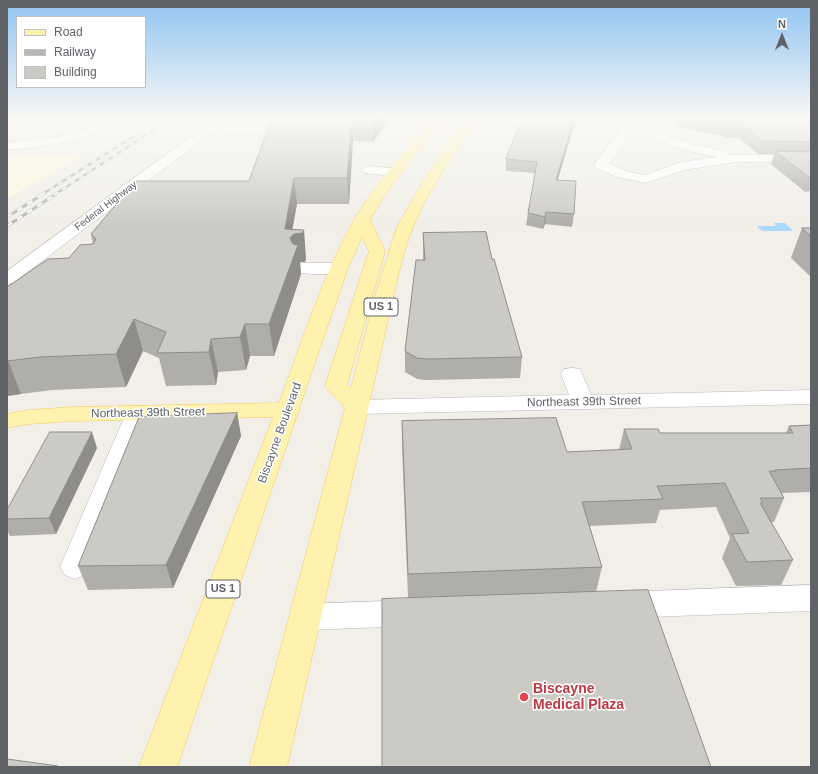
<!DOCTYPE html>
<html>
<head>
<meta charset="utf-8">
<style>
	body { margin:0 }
	#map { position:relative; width:818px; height:774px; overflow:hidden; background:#f1efe8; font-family:Helvetica,sans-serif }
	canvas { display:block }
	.frame { position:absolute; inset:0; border:8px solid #5f6368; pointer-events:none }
	.legend { position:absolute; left:16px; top:16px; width:130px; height:72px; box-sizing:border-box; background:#fff; border:1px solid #bfc1c3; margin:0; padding:5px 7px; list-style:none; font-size:12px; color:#5f6368 }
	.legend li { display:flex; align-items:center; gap:8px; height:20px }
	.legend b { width:20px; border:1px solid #bfc1c3 }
	.north { position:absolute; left:762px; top:16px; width:40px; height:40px; -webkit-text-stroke:3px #fff; paint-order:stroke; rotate:0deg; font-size:11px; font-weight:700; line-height:16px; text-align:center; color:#5f6368 }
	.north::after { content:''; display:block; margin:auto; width:14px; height:18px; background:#5f6368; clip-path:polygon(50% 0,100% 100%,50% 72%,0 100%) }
</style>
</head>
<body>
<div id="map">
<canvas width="818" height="774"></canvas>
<div class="frame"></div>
<ul class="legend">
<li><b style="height:5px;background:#fff2af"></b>Road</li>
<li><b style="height:5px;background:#b6b7b8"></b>Railway</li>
<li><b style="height:11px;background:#cccac5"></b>Building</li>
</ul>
<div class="north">N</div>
</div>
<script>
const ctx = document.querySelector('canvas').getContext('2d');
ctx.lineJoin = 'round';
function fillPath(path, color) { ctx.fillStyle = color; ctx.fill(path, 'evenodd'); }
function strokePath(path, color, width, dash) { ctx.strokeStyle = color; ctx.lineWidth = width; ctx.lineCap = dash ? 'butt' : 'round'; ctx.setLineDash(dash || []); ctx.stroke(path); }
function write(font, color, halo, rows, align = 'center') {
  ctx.font = font + ' Helvetica,sans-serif'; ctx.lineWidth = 3; ctx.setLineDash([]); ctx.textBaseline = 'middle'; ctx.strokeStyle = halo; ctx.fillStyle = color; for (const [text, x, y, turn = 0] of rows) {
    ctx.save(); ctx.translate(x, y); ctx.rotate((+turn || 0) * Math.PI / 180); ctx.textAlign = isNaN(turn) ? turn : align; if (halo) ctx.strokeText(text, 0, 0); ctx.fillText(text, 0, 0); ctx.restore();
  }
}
fillPath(new Path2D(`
	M83,155L7,199V157Z`), '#fef7e0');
fillPath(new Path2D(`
	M774,223H785L793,231H762L757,226H776Z`), '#aadaff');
const minor = new Path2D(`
	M112,118H126C122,123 114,126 107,129C75,143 42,147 7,150V142C43,140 79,135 112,118Z
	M216,118H229L223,124L260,127L264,129L266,131L264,133L260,135L214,131L13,283L7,284V271Z
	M629,118H641L654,129L666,135L693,144L728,152L730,155H811V163L737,162L684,170L646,183L617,177L596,168L594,165ZM635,125C651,144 693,152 716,157L681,162L645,175L626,171L609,163Z
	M369,166L400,169L402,172L400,175L395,176L364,173L362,170L364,167Z
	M303,263H339L345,264L348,268L345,272C331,275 311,275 297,272L294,268L297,264Z
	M572,368L580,369L591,395L811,390V404L357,414L349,412L346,407L349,402L357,400L569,395L561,374L564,369Z
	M138,406L146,408L150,413L90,567L85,575L75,579L65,575L60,567L126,413L130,408Z
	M811,585V611L622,618L611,614L607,605L611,596L622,592Z
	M412,600L423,604L428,613L423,622L412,626L306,630L295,626L290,617L295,608L306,604Z`);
const major = new Path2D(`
	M432,118H443L382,199L370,220L385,251L347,385L351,388L377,289L397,227L424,180L466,118H477C455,154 429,188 413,227C405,247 400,268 395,289L287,767H249L345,408L325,386L369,251L362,237L348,268L299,408L300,410L297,415L177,767H139L273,417L74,421L29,424L7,428V414L29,410L74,407L279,403C302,342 322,277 354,220C375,184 406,151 432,118Z`);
strokePath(minor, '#b5b8bc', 1);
strokePath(major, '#f2c960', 1);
fillPath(minor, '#fff');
fillPath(major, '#fff2af');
const railFar1 = new Path2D(`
	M41,195L139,133
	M54,195L172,118`);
const rail = new Path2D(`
	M7,217L43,194
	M7,226L56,194`);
strokePath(railFar1, '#b6b7b8', 2.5);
strokePath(rail, '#b6b7b8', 3);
strokePath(railFar1, '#fff', 1.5, [5]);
strokePath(rail, '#fff', 2, [6]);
fillPath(new Path2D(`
	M275,118H391L373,142L353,141L349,204H297L292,229L306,258L305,262H300L301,274L274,356H250L246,370L218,372L216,385L166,386L159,358L143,351L126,387L52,390L21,394L7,396V287L69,258L93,243L91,234L249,181Z
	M523,118H576L575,125H574L558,180L574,214L572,227L545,224L543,229L526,225L528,213L535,173L506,171V159Z
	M668,118H811V191L805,192L771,164L774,154H758L739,138H724L721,135L675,127Z
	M802,228H811V277L791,258Z
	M423,233L492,259L522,357L520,378L426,380L417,379L405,372V351L423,260Z
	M237,413L241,436L173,588L88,590L78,566Z
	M402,421L567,452L619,450L624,429L660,433H786L789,426L811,425V492L782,493L784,498L774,522H770L793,560L781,585L736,586L722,558L730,538L716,507L660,510L656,523L589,526L602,567L596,592L408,598L402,445Z
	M97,448L56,534L10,536L7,530V510Z`), '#afaea9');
fillPath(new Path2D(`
	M352,118L353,141L349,204L347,178Z
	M374,118H391L373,142V120Z
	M574,118V125L554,191L556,180Z
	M294,178L297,204L291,237L294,234L304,230L306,258L305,262H300L301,274L274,356L269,324L285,229Z
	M546,212L545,224L543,229L545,217Z
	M134,319L143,351L126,387L116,354Z
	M245,324L250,356L246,370L240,337Z
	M211,339L218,372L216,385L209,352Z
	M8,360L21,394L7,396V361Z
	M237,413L241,436L173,588L166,565Z
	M92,432L97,448L56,534L49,518Z`), '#8f8d8a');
const building = new Path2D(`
	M275,118H352L347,178H294L285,229L304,230L303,233L294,234L290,238L293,244L298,245L269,324H245L240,337L211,339L209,352L157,353L166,332L134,319L116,354L40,357L7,361V287L48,259L69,258L80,245L93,244L96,239L91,234L136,181H249L270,123Z
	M353,118H374L373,120Z
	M523,118H574L556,180L576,181L574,214L546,212L545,217L528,213L537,162L506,159Z
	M695,118H811V142L762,141L742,126H727L724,123Z
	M775,151L811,152V178H810Z
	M802,228H811V236Z
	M486,232L492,259H494L522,357L427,359L417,358L405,351L416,260H425L423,233Z
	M237,413L166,565L78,566L139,417Z
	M556,418L567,452L632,449L624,429H658L660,433H793L789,426L811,425V468L775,470L776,471H769L784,498H760L763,503H760L793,560L747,562L732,534L749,533L725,483L657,486L663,499L582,502L602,567L408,574L402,421Z
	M50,432H92L49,518L7,519V510Z
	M648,590L711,767H382V599Z
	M7,759L58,766L57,767H7Z`);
fillPath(building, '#cccac5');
strokePath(building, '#8f8d8a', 1);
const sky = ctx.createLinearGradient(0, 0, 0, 227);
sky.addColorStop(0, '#8fc3f1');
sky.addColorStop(0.52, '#f9f8f5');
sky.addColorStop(1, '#f9f8f500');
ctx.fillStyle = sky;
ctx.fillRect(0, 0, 818, 227);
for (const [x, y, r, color] of [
	[524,697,5,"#e0444e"]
]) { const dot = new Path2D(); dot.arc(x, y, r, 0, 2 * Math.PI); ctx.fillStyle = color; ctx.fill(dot); strokePath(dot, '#fff', 1.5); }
write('10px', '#5f6368', '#fff', [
	["Federal Highway",106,206,-37]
]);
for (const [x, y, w] of [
	[381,307,34],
	[223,589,34]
]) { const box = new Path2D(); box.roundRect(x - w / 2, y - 9, w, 18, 3); ctx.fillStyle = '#fff'; ctx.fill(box); strokePath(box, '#5f6368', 1); }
write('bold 11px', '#5f6368', null, [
	["US 1",381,307],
	["US 1",223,589]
]);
write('12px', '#5f6368', '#fff', [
	["Northeast 39th Street",584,402,-1],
	["Northeast 39th Street",148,413,-1],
	["Biscayne Boulevard",280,433,-70]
]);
write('bold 14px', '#be3a42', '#fff', [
	["Biscayne",533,689],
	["Medical Plaza",533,705]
], 'left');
</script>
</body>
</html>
